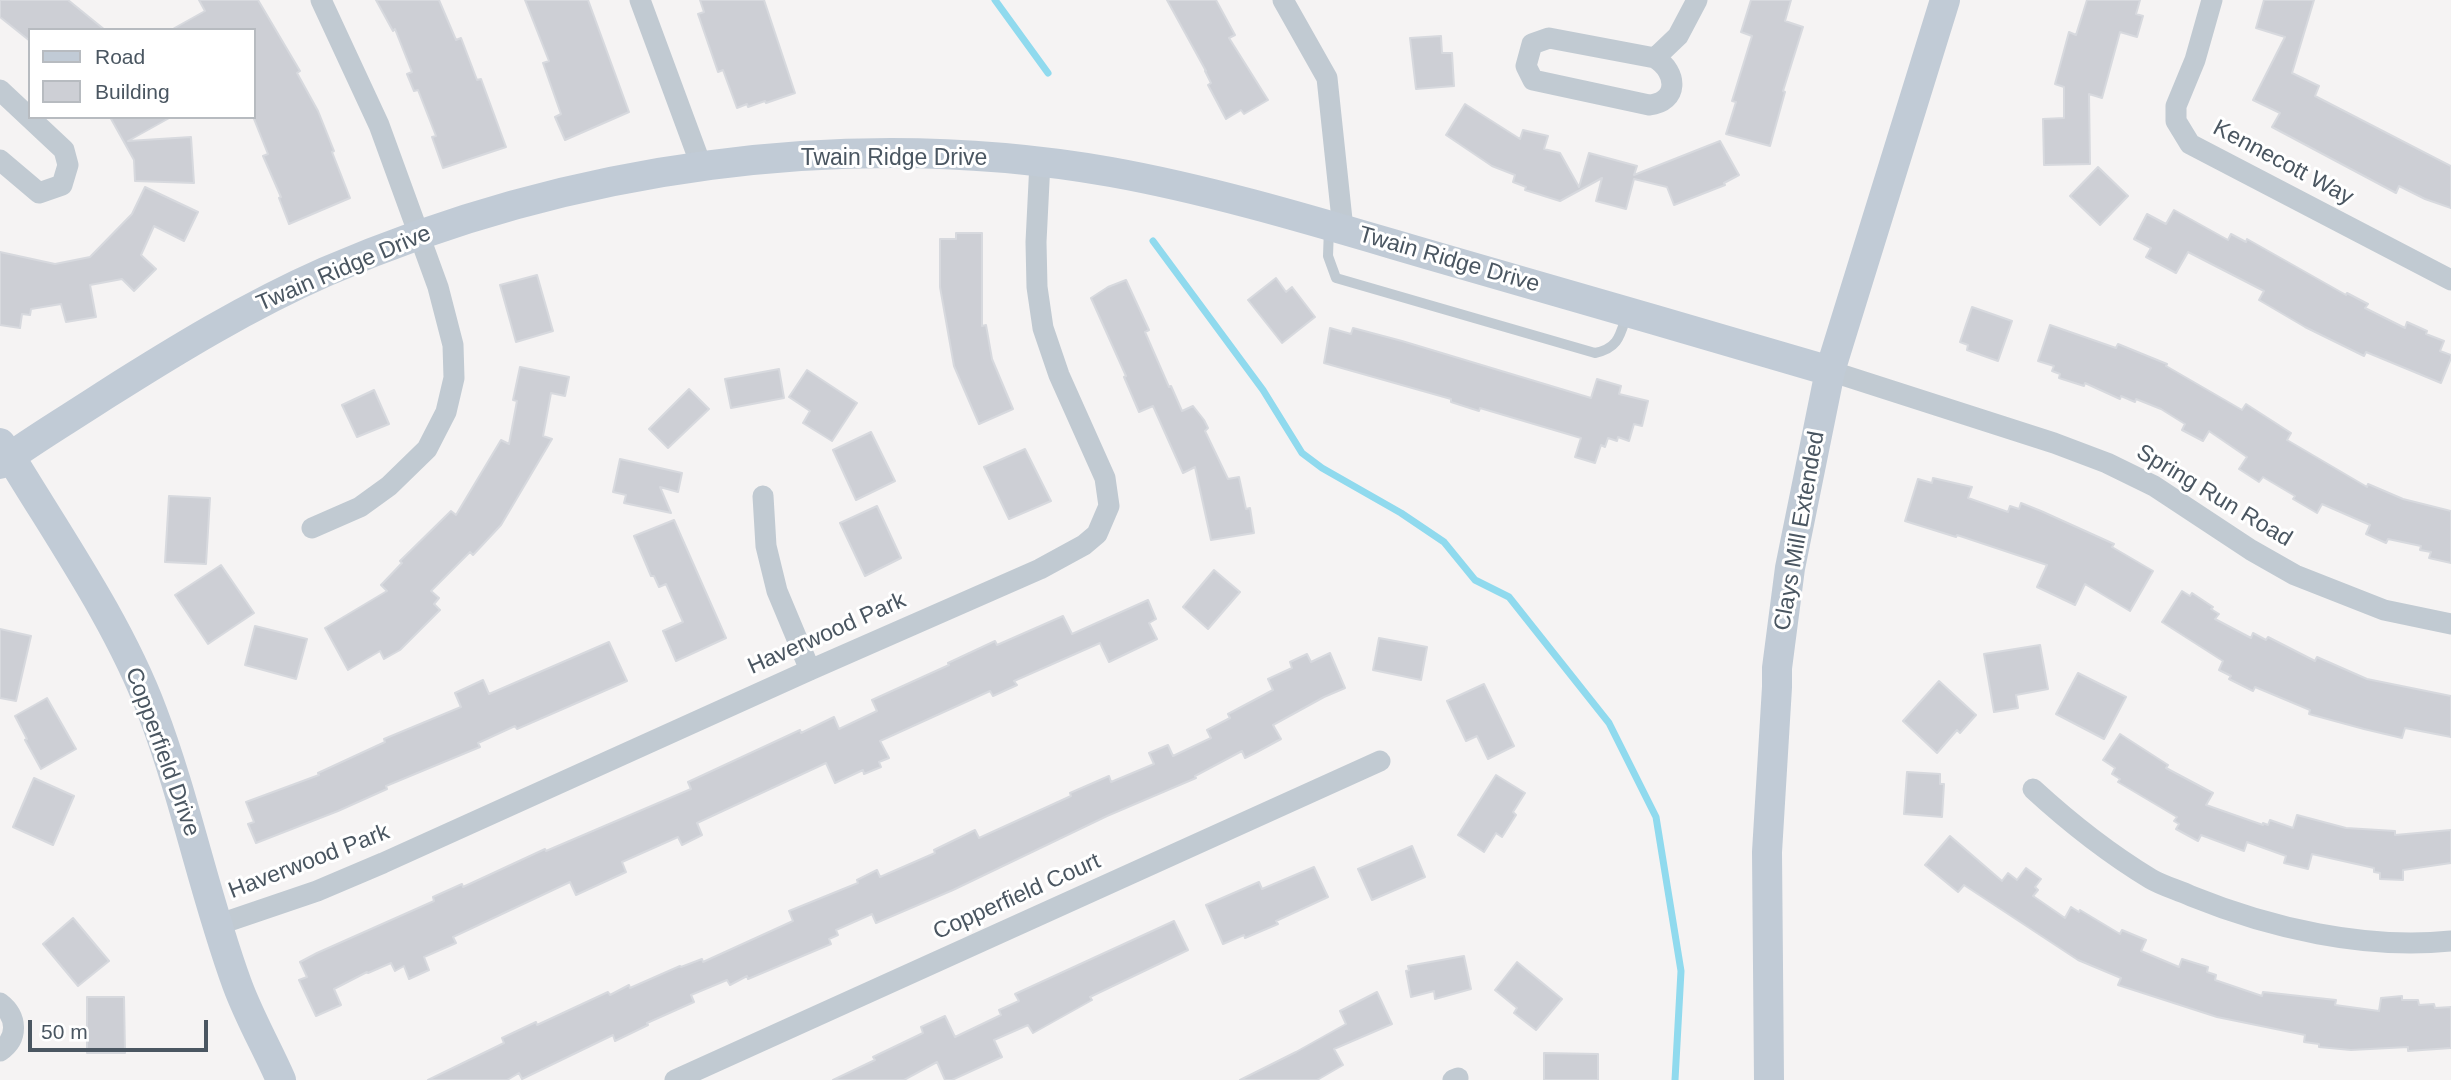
<!DOCTYPE html>
<html>
<head>
<meta charset="utf-8">
<style>
	body { margin:0 }
	#map { position:relative; width:2451px; height:1080px; overflow:hidden; background:#f5f3f3; font-family:Arial,sans-serif }
	canvas { display:block }
	.legend { position:absolute; left:28px; top:28px; width:228px; height:91px; box-sizing:border-box; background:#fff; border:2px solid #b7bbc0; margin:0; padding:9px 12px; list-style:none; font-size:21px; color:#4a5661 }
	.legend li { display:flex; align-items:center; gap:14px; height:35px }
	.legend b { width:35px; border:2px solid #b7bbc0 }
	.scale { position:absolute; left:28px; top:1020px; width:180px; height:32px; box-sizing:border-box; border:4px solid #4a5661; border-top:0; padding-left:9px; font-size:21px; line-height:24px; white-space:nowrap; color:#4a5661; -webkit-text-stroke:5px #fff; paint-order:stroke }
</style>
</head>
<body>
<div id="map">
<canvas width="2451" height="1080"></canvas>
<ul class="legend">
<li><b style="height:9px;background:#c1cbd6"></b>Road</li>
<li><b style="height:19px;background:#cdcfd5"></b>Building</li>
</ul>
<div class="scale">50 m</div>
</div>
<script>
const ctx = document.querySelector('canvas').getContext('2d');
ctx.lineJoin = 'round';
function strokePath(path, color, width, dash) { ctx.strokeStyle = color; ctx.lineWidth = width; ctx.lineCap = dash ? 'butt' : 'round'; ctx.setLineDash(dash || []); ctx.stroke(path); }
function fillPath(path, color) { ctx.fillStyle = color; ctx.fill(path, 'evenodd'); }
function write(font, color, halo, rows, align = 'center') {
  ctx.font = font + ' Arial,sans-serif'; ctx.lineWidth = 6; ctx.setLineDash([]); ctx.textBaseline = 'middle'; ctx.strokeStyle = halo; ctx.fillStyle = color; for (const [text, x, y, turn = 0] of rows) {
    ctx.save(); ctx.translate(x, y); ctx.rotate((+turn || 0) * Math.PI / 180); ctx.textAlign = isNaN(turn) ? turn : align; if (halo) ctx.strokeText(text, 0, 0); ctx.fillText(text, 0, 0); ctx.restore();
  }
}
strokePath(new Path2D(`
	M995,0L1048,73
	M1153,241L1263,390L1302,453L1322,468L1401,513L1444,542L1475,580L1509,597L1609,723L1656,817L1681,971L1675,1080`), '#90daee', 7);
const building = new Path2D(`
	M0,0H68L105,30H30V41L0,17Z
	M199,0H258L300,71L297,73L318,111L334,151L332,152L350,198L289,224L279,198L281,197L263,156L268,154L254,119V30H171L205,11Z
	M376,0H439L456,40L461,38L477,80L481,79L506,147L443,168L432,137L436,136L418,90L414,91L407,74L412,72L395,29L393,31Z
	M525,0H588L629,112L565,140L555,117L561,114L543,63L549,61Z
	M700,0H764L795,93L766,103L765,101L748,107L747,104L737,108L723,70L718,72L698,14L704,12Z
	M1167,0H1216L1235,35L1229,38L1268,100L1244,114L1241,110L1226,119L1208,85L1211,83L1205,71H1206Z
	M1751,0H1791L1785,21L1803,27L1783,91L1785,92L1770,146L1726,134L1736,102L1732,101L1752,36L1741,32Z
	M2087,0H2140L2136,14L2143,16L2137,37L2120,32L2102,98L2089,94L2090,164L2044,165L2043,119L2064,118V87L2055,84L2069,32L2076,35Z
	M2264,0H2314L2292,73L2319,86L2315,96L2451,166V208L2425,199L2399,186L2396,193L2272,127L2280,113L2253,100L2285,37L2256,28Z
	M1441,36L1442,53H1452L1454,86L1416,89L1410,38Z
	M1465,104L1520,139L1523,130L1548,136L1544,149L1560,153L1579,187L1589,153L1637,166L1634,175L1720,141L1739,175L1724,183L1725,185L1674,205L1667,187L1634,179L1626,209L1596,201L1602,178L1560,201L1525,190L1526,187L1513,182L1515,175L1492,166L1446,135Z
	M110,117H171L128,141L191,137L194,183L135,181L134,160Z
	M2098,167L2128,196L2100,225L2070,196Z
	M145,187L198,212L184,241L154,226L141,255L156,269L134,291L122,279L90,285L96,317L66,322L61,304L31,309L30,315L22,314L20,328L0,325V252L55,264L90,257L132,214Z
	M2174,210L2228,240L2231,234L2246,242L2247,239L2346,295L2347,293L2368,304L2365,308L2405,328L2407,322L2427,331L2426,334L2444,341L2440,351L2451,355V358L2441,383L2366,352L2364,356L2305,327L2259,300L2264,291L2188,252L2176,273L2146,257L2151,248L2134,239L2147,214L2166,224Z
	M956,233H982V326L986,325L992,359L1013,409L979,424L954,366L940,287V239H956Z
	M537,275L553,331L516,342L500,285Z
	M1276,278L1286,292L1292,287L1315,317L1282,343L1248,300Z
	M1126,280L1149,330L1145,332L1169,387L1171,386L1182,411L1193,406L1204,420L1208,428L1205,431L1228,479L1239,477L1246,509L1250,508L1254,533L1211,540L1195,467L1183,473L1153,406L1139,412L1124,377L1126,376L1091,298L1108,287Z
	M1972,307L2012,321L1998,361L1967,350L1968,345L1960,342Z
	M2050,325L2116,348L2118,344L2167,364L2166,366L2242,410L2246,404L2291,433L2287,440L2367,487L2368,484L2403,499L2451,511V563L2429,558L2431,552L2420,550L2421,546L2388,539L2386,543L2366,534L2370,525L2322,504L2317,513L2293,499L2295,496L2263,477L2259,482L2239,469L2247,457L2209,431L2203,441L2182,430L2185,424L2161,409L2136,399L2135,402L2121,396L2120,399L2085,383L2084,386L2059,378L2060,374L2052,371L2054,366L2038,361Z
	M1330,328L1351,334L1353,328L1402,341L1591,398L1597,379L1621,386L1619,394L1648,401L1642,426L1634,424L1629,441L1618,437L1617,441L1608,438L1605,447L1601,445L1595,463L1575,457L1581,438L1480,408L1479,411L1451,402V399L1324,363Z
	M520,367L569,377L565,396L551,393L543,436L552,439L501,525L473,555L470,552L431,591L439,598L434,604L440,610L400,650L384,659L380,651L348,670L325,628L387,591L381,585L402,563L400,561L451,511L456,515L501,440L509,444L517,401L513,400Z
	M779,369L784,398L731,408L725,379Z
	M807,370L857,403L832,441L803,423L810,411L789,397Z
	M689,389L709,409L668,448L649,429Z
	M374,390L389,424L357,437L342,405Z
	M871,432L895,481L856,500L833,450Z
	M1025,449L1051,501L1009,519L984,467Z
	M620,459L682,473L678,492L660,487L671,513L624,503L626,495L613,492Z
	M1933,478L1972,487L1968,498L2008,512L2010,506L2019,509L2021,503L2041,511L2114,544L2112,547L2153,571L2130,611L2085,584L2075,605L2037,587L2047,565L1957,535L1956,537L1905,521L1918,479L1932,483Z
	M169,496L210,498L206,564L165,562Z
	M877,506L901,558L865,576L840,523Z
	M674,520L726,638L676,661L663,631L683,622L666,584L659,587L654,576H651L634,536Z
	M221,565L254,613L208,644L175,595Z
	M1214,570L1240,592L1208,629L1183,607Z
	M2182,591L2190,596L2192,593L2213,607L2211,609L2219,614L2215,619L2251,638L2253,633L2266,640L2268,637L2315,661L2317,657L2367,679L2451,696V737L2405,728L2402,738L2364,729L2309,714L2310,710L2255,687L2253,691L2229,679L2231,676L2219,670L2223,661L2162,622Z
	M1148,600L1156,619L1149,623L1157,639L1109,662L1100,643L1014,681L1017,685L993,696L990,691L880,741L889,758L879,762L881,767L864,774L863,770L835,783L826,763L697,823L702,835L682,845L678,837L622,862L626,872L576,895L570,882L453,937L456,943L424,957L429,970L409,979L404,966L395,971L391,963L368,973L367,972L334,989L341,1005L316,1016L299,980L307,977L300,962L317,953L434,901L433,897L462,884L463,887L545,849L546,851L691,789L688,782L800,730L801,733L834,717L839,729L877,711L872,700L949,665L948,663L995,641L997,645L1063,616L1072,634Z
	M255,626L307,639L296,679L245,665Z
	M0,629L31,636L16,701L0,698Z
	M1379,638L1427,647L1421,680L1373,670Z
	M609,642L627,681L517,729L515,726L478,743L480,747L386,786L387,789L338,811L256,843L248,824L254,822L246,802L319,775L318,773L385,742L384,739L461,707L455,693L483,680L489,694Z
	M2040,645L2048,689L2016,695L2018,708L1994,712L1984,654Z
	M1330,653L1345,688L1324,697L1273,725L1281,739L1257,752L1245,758L1242,751L1195,776L1196,778L1107,816L953,890L876,923L872,914L836,930L838,935L829,939L831,944L748,979L747,976L730,985L727,980L691,995L694,1002L647,1023L648,1025L615,1041L613,1035L522,1079L519,1073L507,1080H428L504,1043L502,1038L536,1022L537,1025L608,992L610,995L629,985L630,988L680,966L681,967L702,959L703,962L793,921L789,911L858,883L857,880L877,870L880,877L935,853L934,850L975,830L979,838L1071,796L1070,793L1109,776L1111,782L1154,764L1149,753L1168,745L1173,756L1211,738L1207,730L1230,718L1228,714L1273,690L1268,679L1292,668L1290,662L1307,654L1311,662Z
	M2078,673L2126,697L2104,739L2056,714Z
	M1939,681L1976,715L1960,733L1957,730L1937,753L1903,721Z
	M1484,684L1514,746L1488,759L1477,736L1466,741L1447,701Z
	M47,698L76,749L41,769L25,740L27,739L15,716Z
	M2120,734L2168,765L2166,768L2213,793L2206,805L2263,825V823L2268,825L2270,820L2293,828L2297,815L2346,828L2395,831V835L2451,830V863L2403,870V880L2380,879V873L2374,872V868L2312,854L2308,869L2284,863L2286,856L2247,842L2244,851L2201,835L2198,841L2176,829L2179,824L2174,821L2177,817L2118,782L2120,779L2112,774L2115,768L2103,760Z
	M1907,772L1940,774V784H1944L1942,817L1904,814Z
	M1496,775L1525,793L1513,812L1516,815L1502,837L1496,833L1484,852L1458,835Z
	M34,778L74,796L53,845L13,827Z
	M1950,836L2002,881L2008,873L2017,880L2026,868L2041,879L2035,887L2038,890L2033,896L2065,918L2071,907L2079,912L2080,910L2120,934L2122,930L2146,940L2141,951L2179,967L2182,959L2208,967L2207,972L2216,975L2215,980L2262,996L2263,992L2336,1000L2335,1005L2379,1011L2381,998L2402,996V1000H2418L2419,1005L2434,1004L2435,1008L2451,1007V1048L2408,1051V1047L2351,1050L2319,1047V1044L2304,1042L2305,1035L2217,1017L2118,985L2121,978L2078,960L1964,885L1958,892L1925,865Z
	M1412,846L1425,877L1372,900L1358,869Z
	M1314,867L1328,897L1276,921L1278,924L1245,938L1244,935L1223,944L1206,905L1259,882L1262,889Z
	M73,918L109,961L78,986L43,944Z
	M1174,921L1188,950L1090,997L1092,1000L1033,1033L1028,1025L994,1040L1002,1057L952,1080H945L937,1062L904,1080H833L875,1060L873,1057L923,1033L921,1027L945,1016L955,1037L1001,1015L999,1010L1019,1001L1015,994Z
	M1464,956L1471,989L1435,999L1434,991L1411,997L1406,971L1409,970L1408,966Z
	M1517,962L1562,999L1536,1030L1514,1013L1517,1008L1495,990Z
	M1377,992L1392,1024L1334,1049L1343,1065L1317,1080H1240L1296,1052L1346,1024L1340,1011Z
	M87,997H124L125,1053H87Z
	M1544,1053L1598,1054V1080H1544Z`);
fillPath(building, '#cdcfd5');
strokePath(building, '#d7d9de', 2);
strokePath(new Path2D(`
	M1329,228L1328,256L1336,278L1595,353C1619,348 1620,335 1627,314`), '#c1cad2', 10);
strokePath(new Path2D(`
	M640,0L701,165
	M1283,0L1327,78L1343,229
	M2212,0L2195,60L2176,106V121L2190,144L2451,280
	M1549,38L1655,58C1678,72 1679,102 1649,105L1533,80L1526,66L1532,44Z
	M1655,58L1678,36L1697,0
	M0,90L64,150L68,165L62,185L39,193L0,160
	M1830,371L2054,443L2107,463L2154,486L2251,550L2295,575L2384,610L2451,624
	M763,496L766,546L777,591L810,670
	M312,528L360,507L389,486L427,449L446,412L454,378L453,345L438,287L379,125L321,0
	M2033,789C2070,823 2108,853 2151,879C2163,886 2178,890 2191,896C2270,928 2365,950 2451,941
	M217,925L317,891L383,863L810,670L1040,569L1084,545L1097,534L1109,506L1105,478L1059,375L1043,328L1037,287L1036,242L1040,162
	M0,1003C17,1016 19,1038 0,1051
	M675,1080L1380,761
	M1453,1080L1458,1078`), '#c1cad2', 21);
strokePath(new Path2D(`
	M0,443L10,456C59,537 119,623 152,711C186,800 204,894 237,984C249,1017 267,1048 281,1080
	M0,464C34,439 70,418 105,395C176,350 248,306 325,272C569,166 848,126 1111,172C1217,191 1327,225 1430,255C1563,293 1697,332 1830,371
	M1769,1080L1767,852L1777,687V668L1790,568L1830,371L1945,0`), '#c1cbd6', 30);
write('23px', '#4a5661', '#fff', [
	["Twain Ridge Drive",894,159],
	["Kennecott Way",2283,163,28],
	["Twain Ridge Drive",1449,260,16],
	["Twain Ridge Drive",344,269,-23],
	["Spring Run Road",2214,496,31],
	["Clays Mill Extended",1800,531,-80],
	["Haverwood Park",827,634,-24],
	["Copperfield Drive",162,752,70],
	["Haverwood Park",309,862,-21],
	["Copperfield Court",1017,897,-24]
]);
</script>
</body>
</html>
